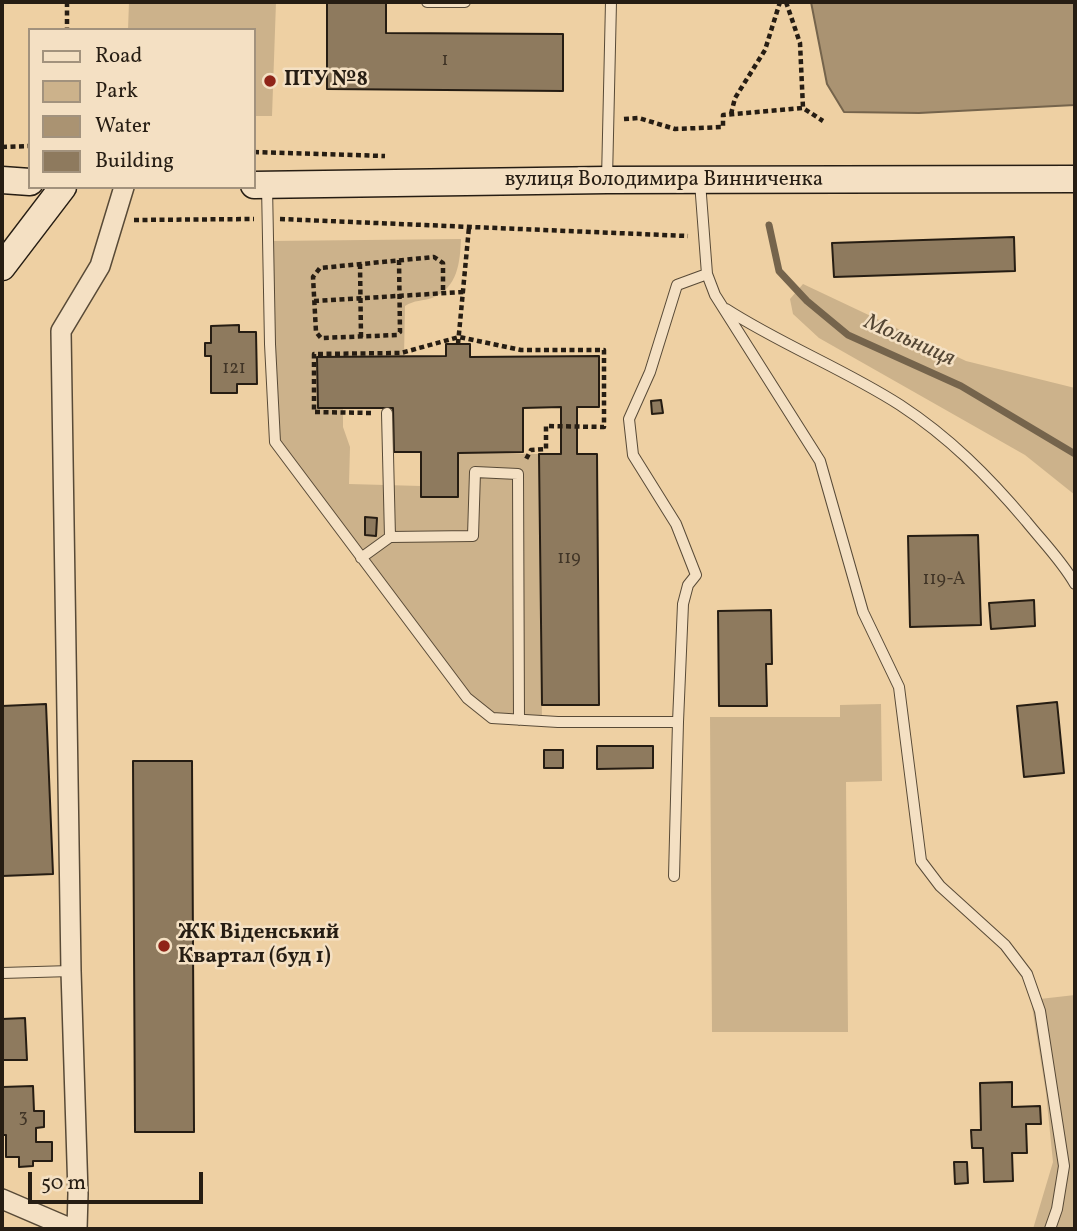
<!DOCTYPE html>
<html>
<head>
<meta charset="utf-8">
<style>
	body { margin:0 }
	#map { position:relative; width:1077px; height:1231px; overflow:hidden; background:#eed0a3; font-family:Vollkorn,serif }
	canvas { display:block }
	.frame { position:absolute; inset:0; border:4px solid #261d13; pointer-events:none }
	.legend { position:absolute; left:28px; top:28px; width:228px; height:161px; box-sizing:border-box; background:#f4e0c3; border:2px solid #a2927d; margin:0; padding:9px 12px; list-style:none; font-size:21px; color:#261d13 }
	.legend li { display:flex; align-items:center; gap:14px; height:35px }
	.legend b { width:35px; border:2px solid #a2927d }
	.scale { position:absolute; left:28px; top:1172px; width:175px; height:32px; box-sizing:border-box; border:4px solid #261d13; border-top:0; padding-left:9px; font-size:21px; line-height:24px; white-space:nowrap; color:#261d13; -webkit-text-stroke:5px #f4e0c3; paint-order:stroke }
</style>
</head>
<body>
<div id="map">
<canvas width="1077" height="1231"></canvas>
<div class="frame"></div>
<ul class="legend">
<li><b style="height:9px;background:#f4e0c3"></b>Road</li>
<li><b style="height:19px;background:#ccb28b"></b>Park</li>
<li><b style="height:19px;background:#aa9372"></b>Water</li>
<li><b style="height:19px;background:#8e7a5e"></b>Building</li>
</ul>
<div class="scale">50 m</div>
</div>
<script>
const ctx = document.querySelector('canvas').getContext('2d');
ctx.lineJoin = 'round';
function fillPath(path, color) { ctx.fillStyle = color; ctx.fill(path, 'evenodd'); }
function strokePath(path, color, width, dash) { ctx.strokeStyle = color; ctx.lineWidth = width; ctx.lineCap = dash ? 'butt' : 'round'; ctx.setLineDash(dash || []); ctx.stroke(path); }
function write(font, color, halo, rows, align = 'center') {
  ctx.font = font + ' Vollkorn,serif'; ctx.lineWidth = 5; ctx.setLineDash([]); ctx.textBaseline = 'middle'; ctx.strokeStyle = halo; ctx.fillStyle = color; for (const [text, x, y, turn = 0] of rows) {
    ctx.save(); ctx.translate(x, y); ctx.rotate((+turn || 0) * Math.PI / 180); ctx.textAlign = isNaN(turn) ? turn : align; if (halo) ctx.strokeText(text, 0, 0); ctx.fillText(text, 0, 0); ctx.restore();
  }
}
fillPath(new Path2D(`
	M129,2H276L272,116H254V30H128Z
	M461,239C460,262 458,288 432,298C423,301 414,300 405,306L404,356L318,357V408H343V427L350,447L349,484L421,486L422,497H458V453L539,454L542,720L491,716L467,696L277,442L270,241Z
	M803,284L966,361L1075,388V495L1025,455L819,338L793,314L790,299Z
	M881,704L882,781L846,782L848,1032H712L710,717H840V705Z
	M1075,995V1229H1033L1053,1162L1046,1093L1031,1000Z`), '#ccb28b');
const water = new Path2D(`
	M811,2H1075V105L919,113L844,112L827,84Z`);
fillPath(water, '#aa9372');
strokePath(water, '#75644c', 2);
strokePath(new Path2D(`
	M769,225L779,271L807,301L848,335L961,386L1075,454`), '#75644c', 7);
const building = new Path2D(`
	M327,2H386V33L563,34V91L327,89Z
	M1014,237L1015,271L834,277L832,243Z
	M239,325V332H256L257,384H237V393H211V356H205V343H211V326Z
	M446,344H470V357L599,356V407H577V454H597L599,705H542L539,454H561V407L523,408V452L458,453V497H421V452H394L393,408H318L317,357L446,356Z
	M661,400L663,413L652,414L651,401Z
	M365,517L377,518L376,536L365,535Z
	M978,535L981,625L910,627L908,536Z
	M1034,600L1035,626L991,629L989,603Z
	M771,610L772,664H766L767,706H719L718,611Z
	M1057,702L1064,773L1024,777L1017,706Z
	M46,704L53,874L2,876V706Z
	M597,746H653V768L597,769Z
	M544,750H563V768H544Z
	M133,761H192L194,1132H135Z
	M25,1018L27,1060H2V1019Z
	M1012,1082V1107L1040,1106L1041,1124H1026L1027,1153H1012L1013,1181L984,1182L983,1148H972L971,1130H981L980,1083Z
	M33,1086L34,1111H44V1127L36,1128V1142H52V1161H33V1166L19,1167V1157H6V1135H2V1087Z
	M954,1162H967L968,1183L955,1184Z`);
fillPath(building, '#8e7a5e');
strokePath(building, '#261d13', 2);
const service = new Path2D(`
	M427,2H465
	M607,179L611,2
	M700,182L707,274L715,295L820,461L863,612L899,687L921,861L940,886L1005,945L1027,974L1040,1011L1064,1166L1057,1209L1050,1229
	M267,186L270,344L275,442L467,698L492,718L558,722H678L674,876
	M726,309C782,345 844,369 900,405C949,437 988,476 1026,521C1042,541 1062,561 1075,584
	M387,413L390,537
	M361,558L390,537L473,536L475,472L518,474L519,720
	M678,722L683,604L688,585L696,575L676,524L633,455L629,419L650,372L677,285L707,274
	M2,973L71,971`);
const minor = new Path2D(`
	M2,1199L72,1229
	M77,1229L78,1194L71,971L61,331L100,266L124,187`);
const secondary = new Path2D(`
	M2,180L30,182
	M254,185L607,180L1075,179
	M2,267L63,187`);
strokePath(service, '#584a37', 12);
strokePath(minor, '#584a37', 22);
strokePath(secondary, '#261d13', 29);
strokePath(new Path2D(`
	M67,2V30
	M786,2L800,43L803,108
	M731,114L735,98L765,50L780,2
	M624,119L639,118L675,129L723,127V115L803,108L823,121
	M2,147L30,146
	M254,152L385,156
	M280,219L688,236
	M134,220L254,219
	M399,260L400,332L397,335L321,338L316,332L313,277L320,268L434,257L443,263V293
	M360,264L361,337
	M314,301L464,292
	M458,344L469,227
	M371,413L314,412V354L401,353L459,337L521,350H604V427L546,426V449L531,450L525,461`), '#261d13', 4.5, [5, 3.5]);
strokePath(service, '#f4e0c3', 10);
strokePath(minor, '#f4e0c3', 19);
strokePath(secondary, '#f4e0c3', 26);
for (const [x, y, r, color] of [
	[270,81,7,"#8f2418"],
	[164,946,7,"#8f2418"]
]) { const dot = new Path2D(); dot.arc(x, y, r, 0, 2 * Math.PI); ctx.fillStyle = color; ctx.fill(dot); strokePath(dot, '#f4e0c3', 2.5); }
write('18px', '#403426', null, [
	["1",445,62],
	["121",234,370],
	["119",569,560],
	["119-А",944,581],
	["3",23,1119]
]);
write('bold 21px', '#261d13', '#f4e0c3', [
	["ПТУ №8",284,81],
	["ЖК Віденський",178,934],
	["Квартал (буд 1)",178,958]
], 'left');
write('21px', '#261d13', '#f4e0c3', [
	["вулиця Володимира Винниченка",664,181]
]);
write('italic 23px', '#544634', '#f4e0c3', [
	["Мольниця",909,342,24]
]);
</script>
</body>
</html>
